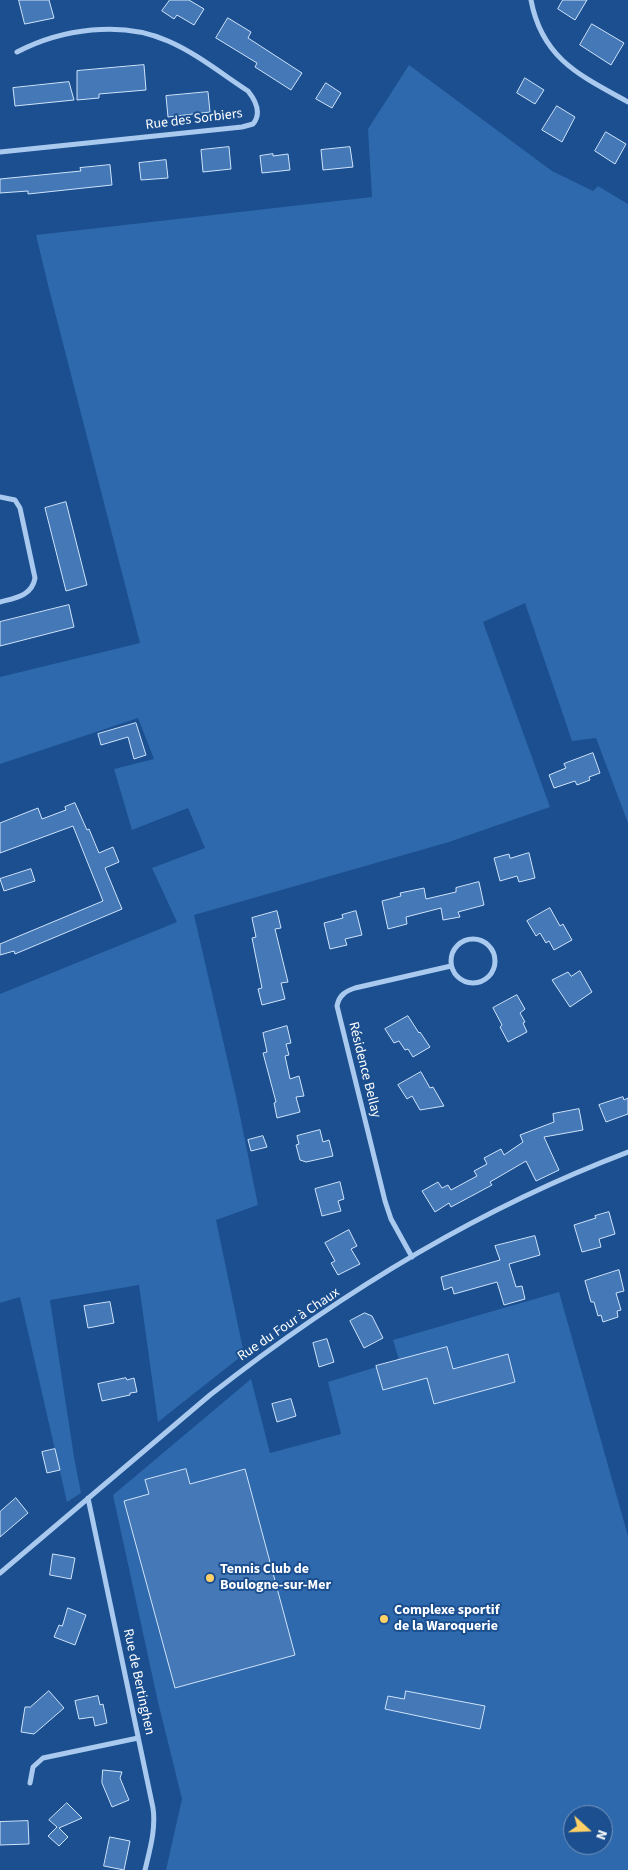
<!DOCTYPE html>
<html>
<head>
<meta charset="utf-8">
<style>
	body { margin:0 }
	#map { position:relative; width:628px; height:1870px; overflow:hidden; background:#1b4f8f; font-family:"Source Sans 3",sans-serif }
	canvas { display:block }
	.north { position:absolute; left:563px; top:1805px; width:50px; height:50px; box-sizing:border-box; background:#1b4f8f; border:1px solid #7695bc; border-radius:50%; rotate:110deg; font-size:14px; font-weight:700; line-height:20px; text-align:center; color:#fff }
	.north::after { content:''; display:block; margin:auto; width:18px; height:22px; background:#ffd166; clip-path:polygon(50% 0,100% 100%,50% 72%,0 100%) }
</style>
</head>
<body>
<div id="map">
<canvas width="628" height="1870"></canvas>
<div class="north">N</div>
</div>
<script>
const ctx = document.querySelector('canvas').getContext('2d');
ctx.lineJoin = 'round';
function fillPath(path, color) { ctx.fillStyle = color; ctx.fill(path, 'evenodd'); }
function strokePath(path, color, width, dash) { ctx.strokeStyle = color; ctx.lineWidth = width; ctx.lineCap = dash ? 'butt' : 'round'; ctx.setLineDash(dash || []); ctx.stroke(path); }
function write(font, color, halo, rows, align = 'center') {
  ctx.font = font + ' "Source Sans 3",sans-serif'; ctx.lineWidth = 4; ctx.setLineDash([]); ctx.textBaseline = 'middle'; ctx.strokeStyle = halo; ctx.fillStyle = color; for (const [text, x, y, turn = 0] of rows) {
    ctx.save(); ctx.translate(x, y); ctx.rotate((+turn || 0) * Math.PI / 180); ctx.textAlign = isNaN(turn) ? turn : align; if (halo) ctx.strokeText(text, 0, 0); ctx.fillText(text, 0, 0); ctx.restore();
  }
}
fillPath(new Path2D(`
	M409,65L552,171L593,191L598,186L628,204V823L596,738L572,741L525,603L483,622L550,807L449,842L194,915L237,1101L258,1205L216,1220L244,1354L158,1422L139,1285L50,1300L74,1457L81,1493L67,1502L20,1297L0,1303V994L177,922L152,868L205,848L188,808L132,830L114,769L154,759L138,718L0,764V677L140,643L49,289L36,235L372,197L368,129Z
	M559,1292L628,1536V1870H166L182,1799L158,1702L113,1495L251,1379L270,1453L341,1434L328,1382L399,1360L393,1340ZM573,1815H603V1845H573Z`), '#2e69ad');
const building = new Path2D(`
	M19,0H49L54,18L25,24Z
	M170,0H189L204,9L194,25L177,15L174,19L162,11Z
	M563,0H587L575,20L558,9Z
	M228,18L251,32L248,38L302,73L291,90L255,67L257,63L216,38Z
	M592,24L624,43L611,65L580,45Z
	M144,65L146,90L99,94V98L77,100V71Z
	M525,78L544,90L535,104L517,93Z
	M69,82L74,100L15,106L13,88Z
	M326,83L341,93L332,108L316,99Z
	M208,92L210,112L168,117L166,96Z
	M557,106L575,117L562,142L542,130Z
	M606,132L626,144L615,164L595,151Z
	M229,147L231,169L203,172L201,150Z
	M350,147L353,167L323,170L321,150Z
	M273,154V156L288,154L290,170L262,173L260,156Z
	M166,160L168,178L141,180L139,163Z
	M110,165L112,185L28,194V191L0,193V179L81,171L80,168Z
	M66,502L87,585L66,591L45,508Z
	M69,605L74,627L0,646V622Z
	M136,723L146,755L134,759L128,737L101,745L98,734Z
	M593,753L600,773L589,777L590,780L577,785L575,781L554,788L549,775L566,768L564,764Z
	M75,803L87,830L89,829L99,853L113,847L119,862L105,868L122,909L15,954L14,951L0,955V944L103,901L73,826L0,853V823L38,808L42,819L66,810L65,807Z
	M529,853L535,878L519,882L517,876L500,881L494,858L509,854L510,858Z
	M31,869L35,881L4,891L0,879Z
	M479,882L484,905L458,912L460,917L443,920L441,908L406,917L407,924L388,929L382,901L401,896L400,893L424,888L426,899L456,892V888Z
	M550,908L560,926L563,924L572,940L554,950L549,941L546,943L540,933L536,936L527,921Z
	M277,911L281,928L275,929L288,982L281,983L285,999L262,1005L258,989L262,988L252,938L256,937L252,918Z
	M356,911L362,935L345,939L347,945L330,949L324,923L343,918L342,915Z
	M580,971L592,992L570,1007L552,980L568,972L571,976Z
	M517,995L525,1009L520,1013L525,1022L523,1023L527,1032L508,1042L500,1027L502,1025L493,1008Z
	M408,1016L419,1033L420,1032L430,1047L413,1057L408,1049L405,1050L399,1041L394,1043L385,1029Z
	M287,1026L291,1043L286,1044L289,1055L285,1056L290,1079L299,1076L304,1096L296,1097L300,1112L277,1118L274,1103L276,1102L263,1053L267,1052L263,1033Z
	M421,1072L430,1088L433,1087L444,1106L420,1110L412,1096L407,1099L398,1085Z
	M623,1097L624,1100L628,1098V1114L606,1122L599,1105Z
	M579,1109L583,1130L544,1137L559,1170L536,1181L526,1161L490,1182L492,1185L451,1207L449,1203L435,1212L422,1191L438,1182L442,1188L448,1185L451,1190L477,1176L474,1171L487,1164L484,1158L501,1149L504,1155L523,1142L520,1135L554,1122L553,1114Z
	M320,1130L323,1142L329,1140L333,1156L306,1162L300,1160L296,1145L299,1144L297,1136Z
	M263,1136L267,1147L251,1151L248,1140Z
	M340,1182L344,1199L338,1201L341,1211L322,1216L315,1189Z
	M609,1212L615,1234L599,1239L601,1247L582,1252L574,1225L596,1218L595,1216Z
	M349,1230L357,1246L351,1249L360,1264L338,1275L331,1263L335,1261L325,1243Z
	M535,1236L540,1255L509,1264L516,1287L522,1286L525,1299L504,1305L497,1282L454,1294L452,1287L444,1290L441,1277L500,1260L495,1246Z
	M619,1270L624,1291L616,1293L621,1310L617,1311L618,1317L603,1322L601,1315L598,1316L594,1302H591L585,1281Z
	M110,1302L114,1323L88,1328L84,1306Z
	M365,1313L372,1316L383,1338L364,1348L350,1321Z
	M327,1339L334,1362L319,1367L313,1343Z
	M447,1347L453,1369L508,1354L515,1382L434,1404L427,1378L383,1390L376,1366Z
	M126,1378L127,1380L134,1378L137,1392L130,1393V1395L102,1401L98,1384Z
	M291,1399L296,1416L277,1422L272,1404Z
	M55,1449L60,1470L47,1473L42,1452Z
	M186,1469L190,1484L245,1469L295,1655L175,1688L124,1501L149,1494L145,1480Z
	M16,1498L28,1513L0,1537V1512Z
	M53,1554L75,1558L71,1579L50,1575Z
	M68,1608L86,1615L75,1645L54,1637L59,1625L62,1626Z
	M49,1691L64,1708L34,1734L21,1732L25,1707H30Z
	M406,1691L485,1706L480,1729L385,1709L388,1696L404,1699Z
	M98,1696L100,1705L103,1704L107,1723L95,1726L93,1717L79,1719L75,1701Z
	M103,1770L122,1772L120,1778L129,1800L112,1807L102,1783Z
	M67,1803L82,1818L59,1828L68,1837L59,1846L48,1836L57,1827L49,1820Z
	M28,1821L29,1844L0,1845V1822Z
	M110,1837L130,1841L124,1870L104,1866Z`);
fillPath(building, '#4478b7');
strokePath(building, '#cfe3fa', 1);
strokePath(new Path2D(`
	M531,0C542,59 581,76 628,102
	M0,152L242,127L253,124C262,113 256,101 248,91C222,74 196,53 168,41C122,20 61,29 17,52
	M0,497L15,500L20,508L35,578C32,596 15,598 0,602
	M451 961a22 22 0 1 1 44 0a22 22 0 1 1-44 0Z
	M412,1257L391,1219L385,1201L337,1006C339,995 346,991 355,988L451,966
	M88,1498L153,1808C156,1829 150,1849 145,1870
	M0,1573L210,1395C336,1296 477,1209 628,1152
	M30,1783L33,1767L43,1758L138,1738`), '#a9c9ee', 5);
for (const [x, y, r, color] of [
	[210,1578,5,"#ffd166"],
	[384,1619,5,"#ffd166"]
]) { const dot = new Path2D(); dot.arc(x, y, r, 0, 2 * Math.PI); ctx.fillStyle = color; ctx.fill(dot); strokePath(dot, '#1b4f8f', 2); }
write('14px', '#fff', '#1b4f8f', [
	["Rue des Sorbiers",194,120,-7],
	["Résidence Bellay",364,1070,76],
	["Rue du Four à Chaux",289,1325,-34],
	["Rue de Bertinghen",138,1682,78]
]);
write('bold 14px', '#fff', '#1b4f8f', [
	["Tennis Club de",220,1570],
	["Boulogne-sur-Mer",220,1586],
	["Complexe sportif",394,1611],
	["de la Waroquerie",394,1627]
], 'left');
</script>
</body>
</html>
